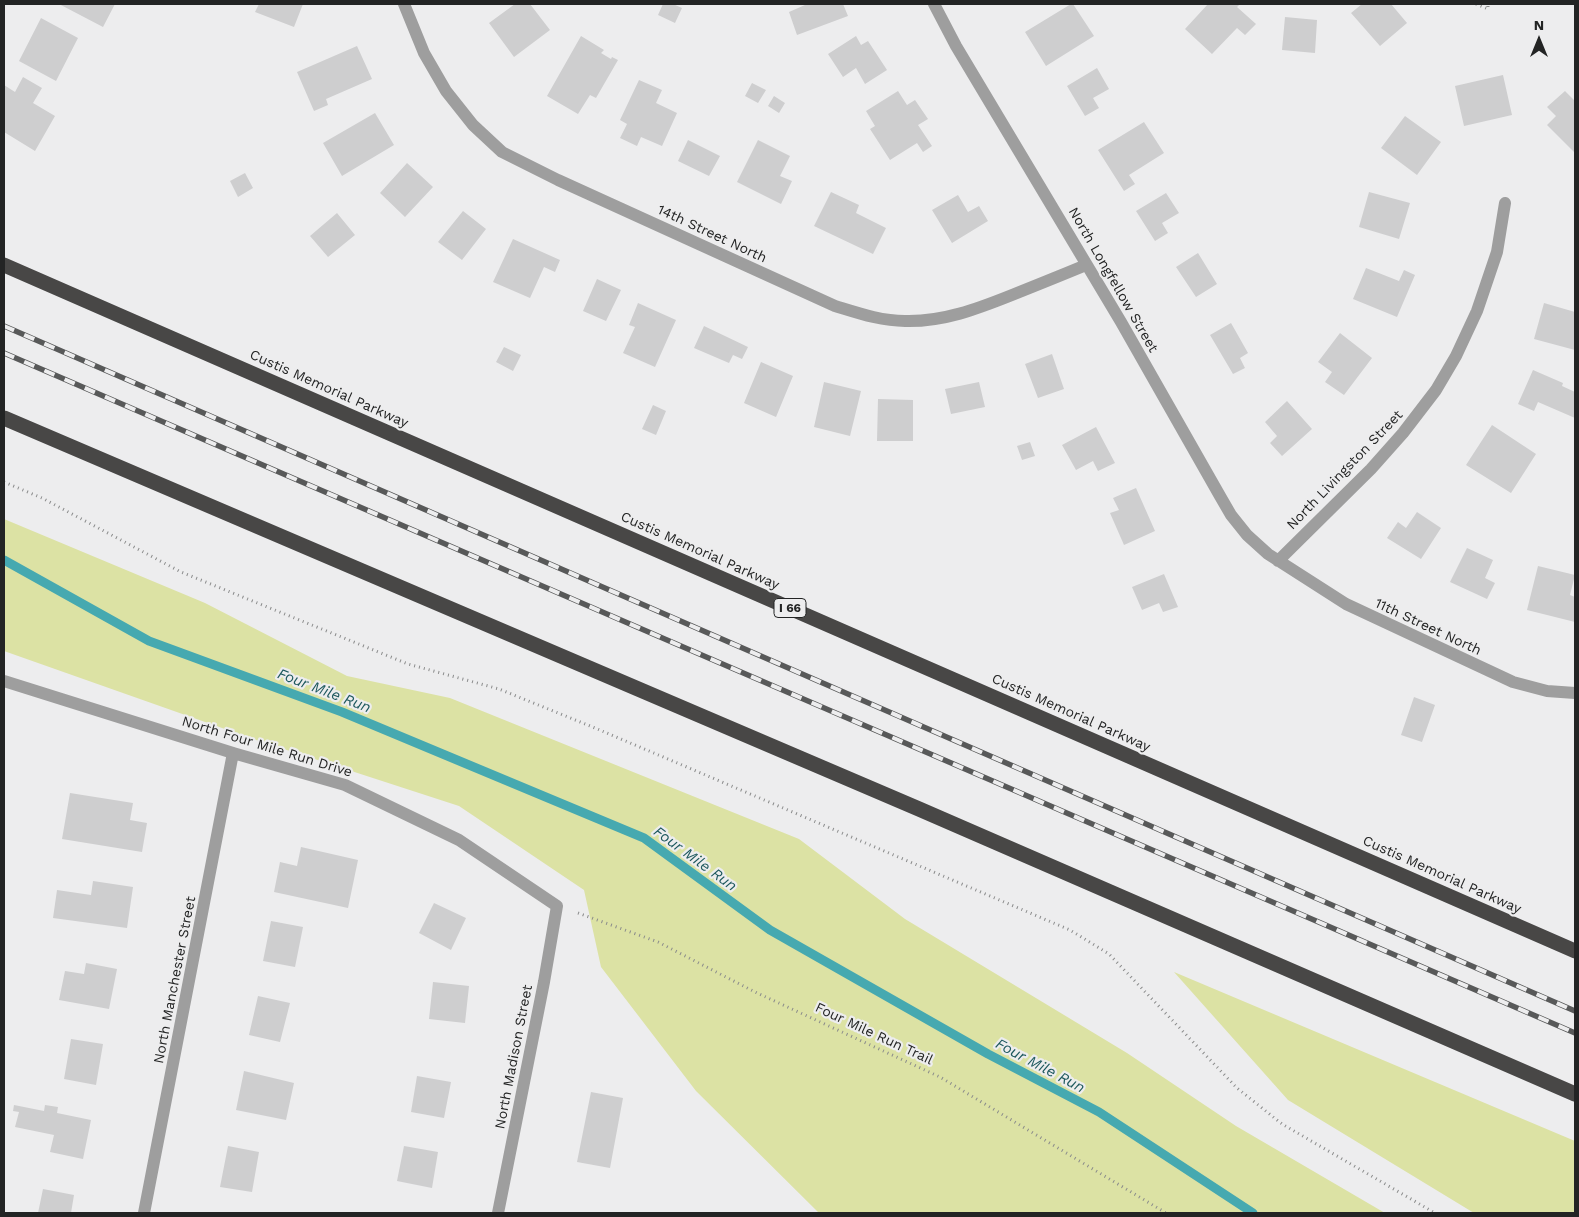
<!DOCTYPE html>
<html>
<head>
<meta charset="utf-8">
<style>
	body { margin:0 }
	#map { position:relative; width:1579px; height:1217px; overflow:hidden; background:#ededee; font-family:"Work Sans",sans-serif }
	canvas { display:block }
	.frame { position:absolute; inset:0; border:5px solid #232424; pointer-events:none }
	.north { position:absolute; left:1514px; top:15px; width:50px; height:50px; -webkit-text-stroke:4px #ededee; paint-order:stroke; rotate:0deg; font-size:14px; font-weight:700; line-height:20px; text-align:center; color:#232424 }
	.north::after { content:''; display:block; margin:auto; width:18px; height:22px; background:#232424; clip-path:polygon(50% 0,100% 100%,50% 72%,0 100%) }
</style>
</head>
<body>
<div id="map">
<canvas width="1579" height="1217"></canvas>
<div class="frame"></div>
<div class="north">N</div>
</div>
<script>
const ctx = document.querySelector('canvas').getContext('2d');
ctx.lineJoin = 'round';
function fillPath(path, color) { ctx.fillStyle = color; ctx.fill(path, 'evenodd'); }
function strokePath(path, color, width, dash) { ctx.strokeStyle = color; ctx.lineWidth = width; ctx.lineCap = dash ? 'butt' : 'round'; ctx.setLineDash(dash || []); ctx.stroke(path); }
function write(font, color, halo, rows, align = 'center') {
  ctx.font = font + ' "Work Sans",sans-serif'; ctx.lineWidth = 4.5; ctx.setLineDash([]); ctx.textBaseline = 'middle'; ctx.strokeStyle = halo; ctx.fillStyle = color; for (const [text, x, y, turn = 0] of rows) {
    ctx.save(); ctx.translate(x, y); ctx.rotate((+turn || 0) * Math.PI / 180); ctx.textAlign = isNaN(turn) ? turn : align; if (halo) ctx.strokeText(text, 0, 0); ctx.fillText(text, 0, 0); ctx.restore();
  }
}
fillPath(new Path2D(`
	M4,519L205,603L347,676L450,698L799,839L905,919L1127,1053L1236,1126L1385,1213H819L696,1091L601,967L584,890L459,806L256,740L4,651Z
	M1174,972L1575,1141V1213H1474L1288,1100Z`), '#dce2a4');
strokePath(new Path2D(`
	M4,560L149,641L342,712L644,838L770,930L988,1054L1099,1112L1253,1213`), '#46a9b0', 9);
fillPath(new Path2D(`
	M59,4H115L103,27Z
	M259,4H303L294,27L255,12Z
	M515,4H530L550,30L514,57L489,23Z
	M663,4H673L682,8L675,23L658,15Z
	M805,4H843L848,16L797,35L789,12L805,5Z
	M1071,4H1073L1094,36L1046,66L1025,32Z
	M1208,4H1240L1237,7L1256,24L1245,35L1237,28L1212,54L1185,29Z
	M1362,4H1391L1407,23L1380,46L1351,13Z
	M1285,17L1317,20L1315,53L1282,50Z
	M41,18L78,38L56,81L19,61Z
	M581,36L604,50L601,53L611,59L612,57L618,60L596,98L590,95L578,114L547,96Z
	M856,36L861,45L868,41L887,70L865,84L856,68L843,77L828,54Z
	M357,46L372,79L326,99L328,105L314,111L297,72Z
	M1097,68L1109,89L1093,98L1099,108L1085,116L1067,86Z
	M1503,75L1512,115L1464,126L1455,86Z
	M23,77L42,88L33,103L55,116L35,151L4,132V85L15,92Z
	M639,80L662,90L656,103L677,113L662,146L641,137L637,146L620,138L627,124L620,120Z
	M752,83L766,90L758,103L745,96Z
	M898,91L907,105L915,100L928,119L918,125L932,146L923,152L917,143L890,160L870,129L875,126L866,111Z
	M1565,91L1575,101V153L1547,125L1556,116L1547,107Z
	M774,96L785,103L779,113L768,106Z
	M375,113L394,145L342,176L323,143Z
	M1405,116L1441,142L1417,175L1381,148Z
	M1144,122L1164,153L1129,175L1135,184L1124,191L1098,150Z
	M688,140L720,156L709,176L678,161Z
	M758,140L790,156L780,176L792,181L781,204L737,182Z
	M407,163L433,187L405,217L380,193Z
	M245,173L253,188L238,197L230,181Z
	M831,192L859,205L856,213L886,228L873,254L814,226Z
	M1369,192L1410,203L1399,239L1359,227Z
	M1166,193L1179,213L1162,223L1168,233L1155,241L1136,211Z
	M958,195L968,212L979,206L988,221L952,243L932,210Z
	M463,211L486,229L462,260L438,242Z
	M337,213L355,235L328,257L310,236Z
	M513,239L560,260L555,272L544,267L530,298L493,282Z
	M1198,253L1217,284L1196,297L1176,267Z
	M1366,268L1399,281L1404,270L1415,275L1397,317L1353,299Z
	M597,279L621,290L606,321L583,311Z
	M638,303L676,320L655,367L623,353L635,327L629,325Z
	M1544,303L1575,312V350L1534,339Z
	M1231,323L1248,353L1240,358L1245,368L1233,374L1210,335Z
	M704,326L748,347L742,359L733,355L729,363L694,348Z
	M1340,333L1372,358L1344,395L1325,382L1332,372L1318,362Z
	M504,347L521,355L513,371L496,362Z
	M1052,354L1064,389L1038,398L1025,364Z
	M761,362L793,376L776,417L744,403Z
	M1533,370L1563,383L1562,386L1575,392V418L1538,402L1534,411L1518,404Z
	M824,382L861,391L850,436L814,427Z
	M979,382L985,407L951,414L945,389Z
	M878,399L913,400V441H877Z
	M1287,401L1312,429L1282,456L1270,443L1277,436L1265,422Z
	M653,405L666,411L656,435L642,429Z
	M1492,425L1536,454L1511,493L1466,465Z
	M1096,427L1115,463L1098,471L1093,461L1076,470L1062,445Z
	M1030,442L1035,456L1022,460L1017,446Z
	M1136,488L1155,531L1124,545L1110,513L1119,510L1113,498Z
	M1417,512L1441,528L1421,559L1387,538L1398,522L1406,528Z
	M1467,548L1493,560L1485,578L1495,583L1487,599L1450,582Z
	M1538,566L1575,575L1570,595L1575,597V622L1527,610Z
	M1164,574L1178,607L1163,612L1159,603L1142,610L1132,587Z
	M1414,697L1435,705L1422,742L1401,735Z
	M70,793L133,803L130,820L147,823L142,852L62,839Z
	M301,847L358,860L348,908L274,892L280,862L297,866Z
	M93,881L133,887L127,928L53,918L57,890L91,895Z
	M434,903L466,918L451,950L419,933Z
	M271,921L303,927L295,967L263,961Z
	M86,963L117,969L109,1009L59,1000L65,971L84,974Z
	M433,982L469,986L465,1023L429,1019Z
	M258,996L290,1003L280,1042L249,1035Z
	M71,1039L103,1044L96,1085L64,1079Z
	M244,1071L294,1083L286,1120L236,1110Z
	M417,1076L451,1082L444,1118L411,1112Z
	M591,1092L623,1098L610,1168L577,1162Z
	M14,1105L44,1111L45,1105L58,1107L57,1113L91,1120L83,1159L50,1152L54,1135L15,1127L19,1112L13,1111Z
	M228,1146L259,1152L252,1192L220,1187Z
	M404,1146L438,1152L432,1188L397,1181Z
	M43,1189L74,1195L71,1213H38Z`), '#cececf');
strokePath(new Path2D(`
	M1476,4L1488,9V4
	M4,482L42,498L181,572L408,664L499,689L595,728L1070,930L1109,954L1237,1088L1282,1124L1435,1213
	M578,913L658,942L757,993L940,1077L1166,1213`), '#8a8b8b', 3, [1, 4]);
strokePath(new Path2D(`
	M404,4L424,53L446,91L473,125L502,152L558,180L835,306C858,313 881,321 905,321C943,322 977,309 1012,295C1037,285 1062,275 1086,265
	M934,4L956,46L1121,322L1220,496L1231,515L1247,535L1268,554L1346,604L1513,682L1547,691L1575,693
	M1278,561L1371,469L1403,433L1436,390L1456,356L1477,311L1497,252L1505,203
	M4,681L233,753L345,785L459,840L557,906L544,982L498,1213
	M144,1213L233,753`), '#9e9e9e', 12);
strokePath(new Path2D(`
	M4,265L1575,951
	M4,418L919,809L1575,1094`), '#484746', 15);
const rail = new Path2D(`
	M4,326L1575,1011
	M4,353L1575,1033`);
strokePath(rail, '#585959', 5.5);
strokePath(rail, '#ededee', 4, [11]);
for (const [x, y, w] of [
	[790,608,32]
]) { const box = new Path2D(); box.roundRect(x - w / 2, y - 9.5, w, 19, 4); ctx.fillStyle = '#ededee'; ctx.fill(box); strokePath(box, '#232424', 1); }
write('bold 12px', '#232424', null, [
	["I 66",790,608]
]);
write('14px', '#232424', '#ededee', [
	["14th Street North",712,234,25],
	["North Longfellow Street",1113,280,60],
	["Custis Memorial Parkway",329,389,24],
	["North Livingston Street",1345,470,-46],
	["Custis Memorial Parkway",700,551,24],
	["11th Street North",1428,627,25],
	["Custis Memorial Parkway",1071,713,24],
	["North Four Mile Run Drive",267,747,17],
	["Custis Memorial Parkway",1442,875,24],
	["North Manchester Street",175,980,-79],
	["Four Mile Run Trail",874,1034,25],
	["North Madison Street",514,1057,-79]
]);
write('italic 15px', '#1d585d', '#ededee', [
	["Four Mile Run",324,691,21],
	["Four Mile Run",695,859,36],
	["Four Mile Run",1040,1066,28]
]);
</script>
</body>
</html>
